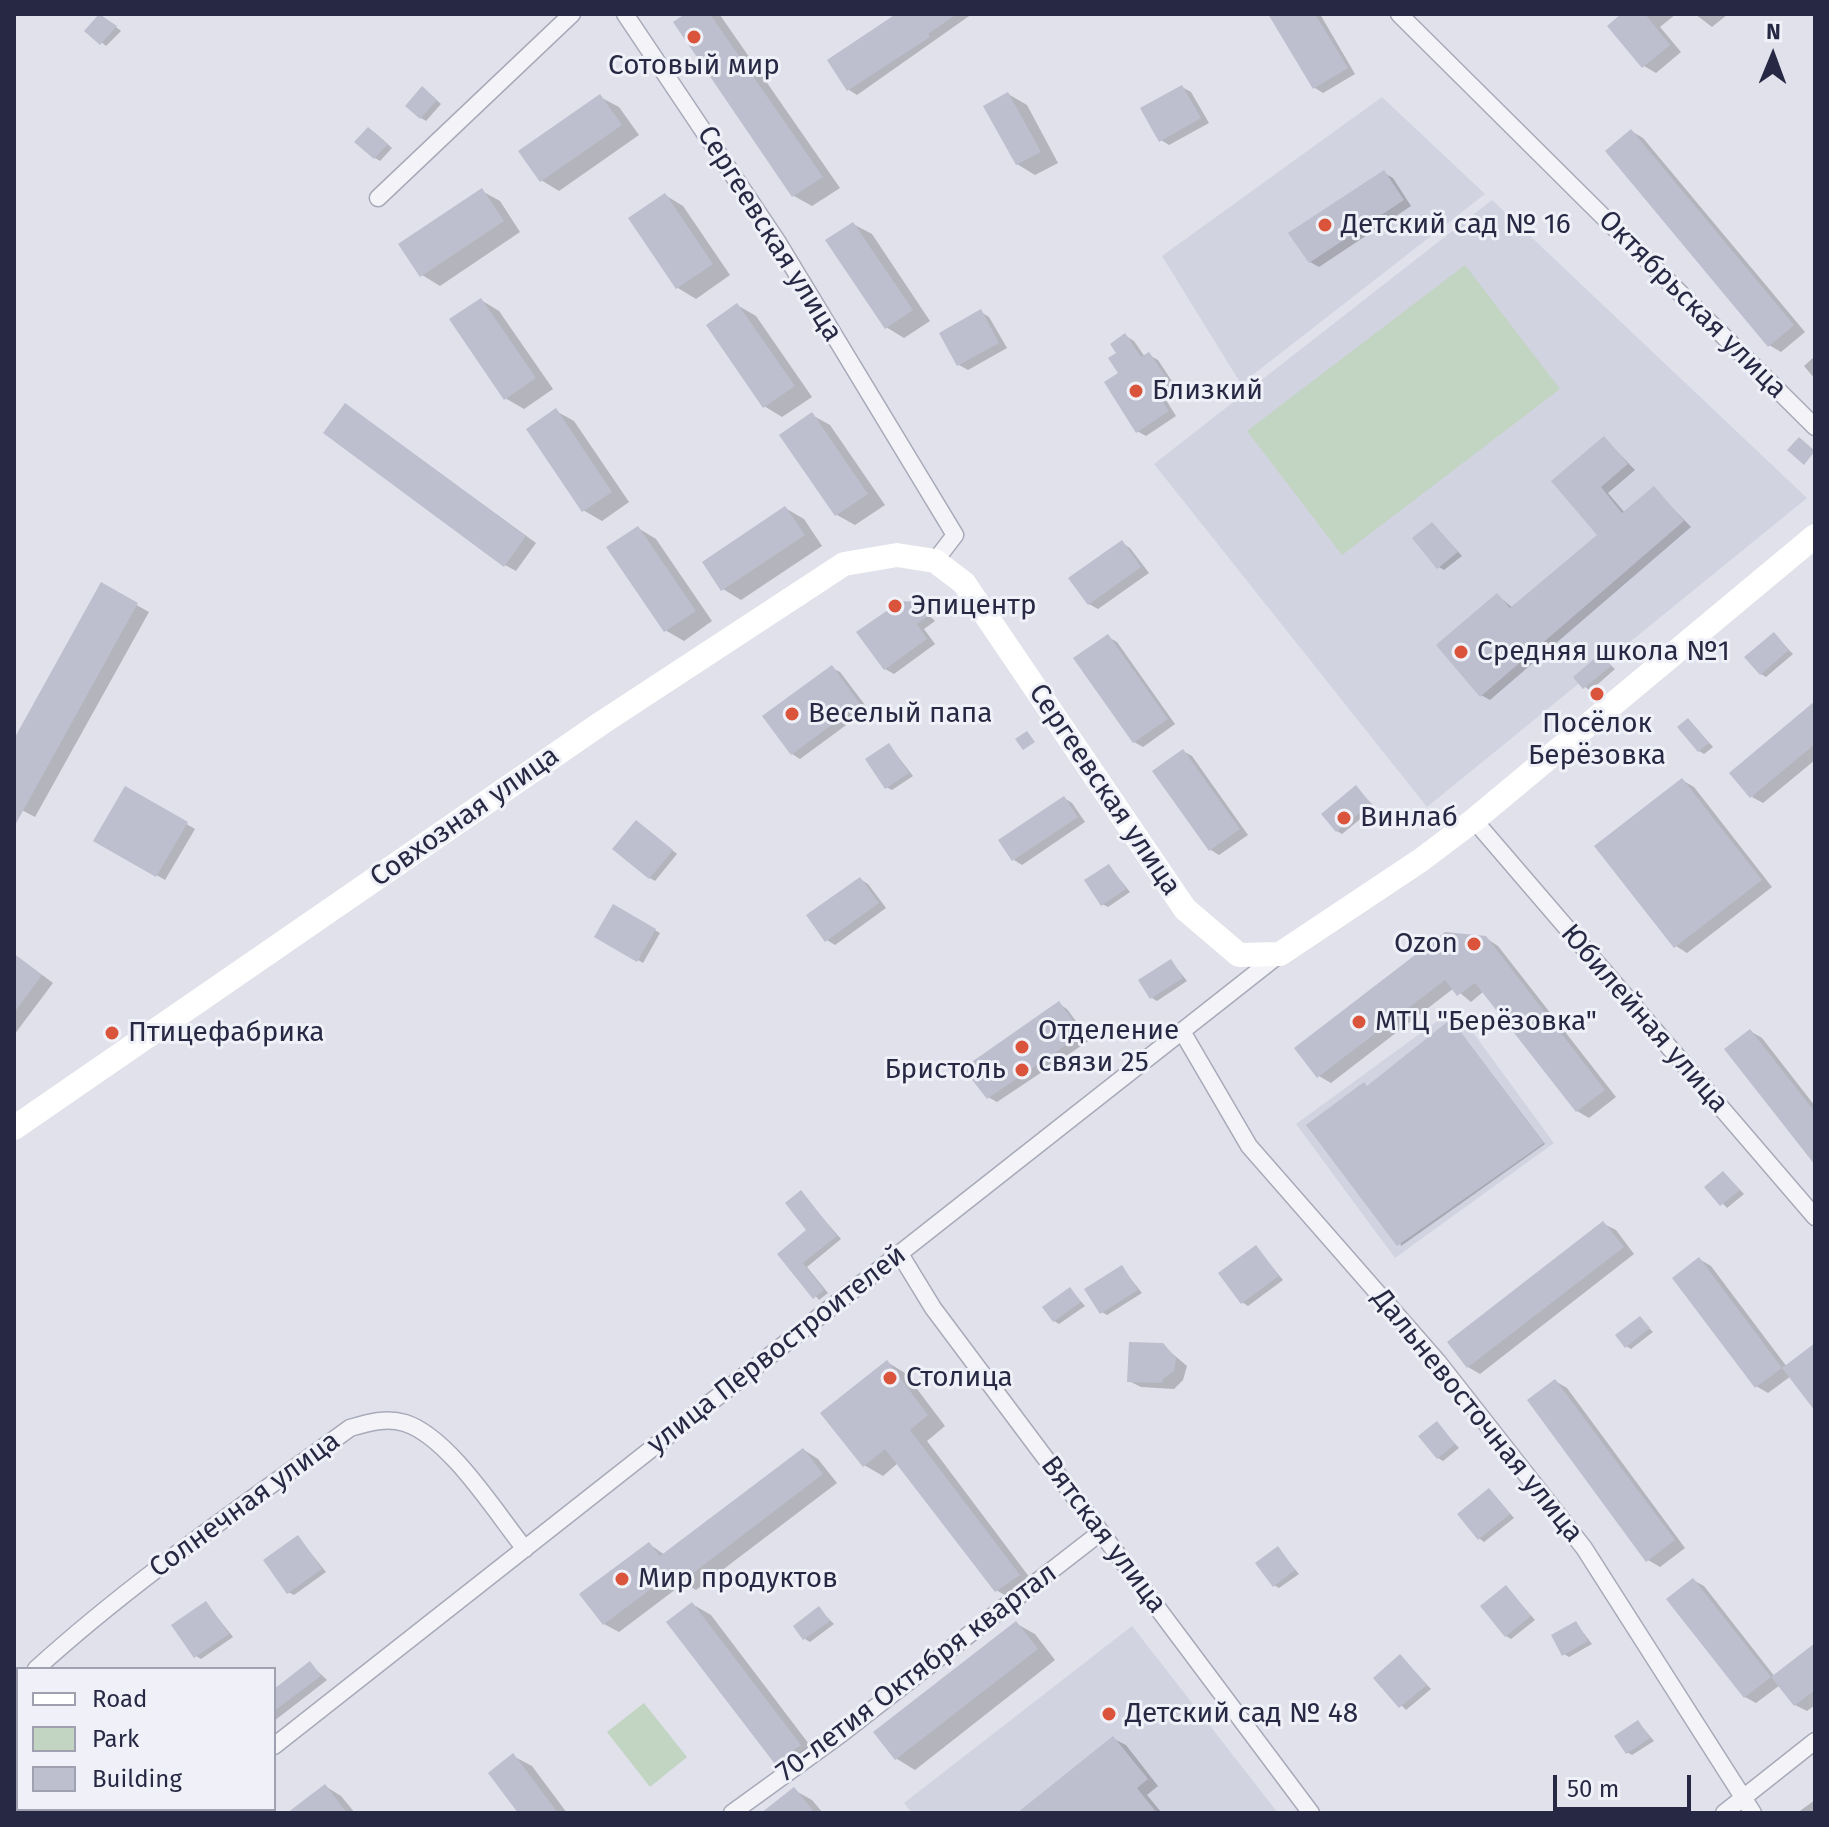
<!DOCTYPE html>
<html>
<head>
<meta charset="utf-8">
<style>
	body { margin:0 }
	#map { position:relative; width:1829px; height:1827px; overflow:hidden; background:#e0e1eb; font-family:"Fira Sans",sans-serif }
	canvas { display:block }
	.frame { position:absolute; inset:0; border:16px solid #272944; pointer-events:none }
	.legend { position:absolute; left:16px; top:1667px; width:260px; height:144px; box-sizing:border-box; background:#f0f1f8; border:2px solid #a0a1b0; margin:0; padding:10px 14px; list-style:none; font-size:24px; color:#272944 }
	.legend li { display:flex; align-items:center; gap:16px; height:40px }
	.legend b { width:40px; border:2px solid #a0a1b0 }
	.north { position:absolute; left:1733px; top:16px; width:80px; height:80px; -webkit-text-stroke:6px #f0f1f8; paint-order:stroke; rotate:1deg; font-size:22px; font-weight:700; line-height:32px; text-align:center; color:#272944 }
	.north::after { content:''; display:block; margin:auto; width:28px; height:36px; background:#272944; clip-path:polygon(50% 0,100% 100%,50% 72%,0 100%) }
	.scale { position:absolute; left:1553px; top:1775px; width:138px; height:36px; box-sizing:border-box; border:4px solid #272944; border-top:0; padding-left:10px; font-size:24px; line-height:28px; white-space:nowrap; color:#272944; -webkit-text-stroke:6px #f0f1f8; paint-order:stroke }
</style>
</head>
<body>
<div id="map">
<canvas width="1829" height="1827"></canvas>
<div class="frame"></div>
<ul class="legend">
<li><b style="height:10px;background:#fff"></b>Road</li>
<li><b style="height:22px;background:#c1d5c2"></b>Park</li>
<li><b style="height:22px;background:#bdbece"></b>Building</li>
</ul>
<div class="north">N</div>
<div class="scale">50 m</div>
</div>
<script>
const ctx = document.querySelector('canvas').getContext('2d');
ctx.lineJoin = 'round';
function fillPath(path, color) { ctx.fillStyle = color; ctx.fill(path, 'evenodd'); }
function strokePath(path, color, width, dash) { ctx.strokeStyle = color; ctx.lineWidth = width; ctx.lineCap = dash ? 'butt' : 'round'; ctx.setLineDash(dash || []); ctx.stroke(path); }
function write(font, color, halo, rows, align = 'center') {
  ctx.font = font + ' "Fira Sans",sans-serif'; ctx.lineWidth = 6; ctx.setLineDash([]); ctx.textBaseline = 'middle'; ctx.strokeStyle = halo; ctx.fillStyle = color; for (const [text, x, y, turn = 0] of rows) {
    ctx.save(); ctx.translate(x, y); ctx.rotate((+turn || 0) * Math.PI / 180); ctx.textAlign = isNaN(turn) ? turn : align; if (halo) ctx.strokeText(text, 0, 0); ctx.fillText(text, 0, 0); ctx.restore();
  }
}
fillPath(new Path2D(`
	M1382,97L1485,194L1241,384L1162,256Z
	M1492,200L1807,498L1427,807L1154,464Z
	M1455,1008L1554,1143L1395,1258L1296,1124Z
	M1132,1626L1278,1813H912L904,1803Z`), '#d2d3e0');
fillPath(new Path2D(`
	M1465,265L1560,389L1342,555L1247,431Z
	M644,1703L687,1757L650,1787L607,1732Z`), '#c1d5c2');
fillPath(new Path2D(`
	M689,14L720,15L840,188L812,206L794,196Z
	M900,14H972L857,95L849,90Z
	M1270,14H1320L1355,74L1323,93L1315,88Z
	M1624,14H1676L1660,27L1681,52L1656,73L1644,66Z
	M1695,14H1728L1712,27Z
	M101,15L121,31L106,46L87,30Z
	M1182,87L1191,92L1209,123L1169,145L1161,140Z
	M428,92L441,104L426,121L421,118Z
	M1008,94L1027,105L1058,163L1035,175L1017,164Z
	M600,97L619,107L639,135L559,191L541,180Z
	M1631,131L1643,138L1805,332L1781,352L1769,345Z
	M374,132L392,148L380,161L375,158Z
	M1384,173L1393,178L1411,206L1319,267L1310,262Z
	M482,191L500,201L520,232L440,286L422,275Z
	M665,195L683,206L730,275L696,299L678,288Z
	M853,224L872,234L930,321L904,338L886,327Z
	M481,300L499,311L553,389L524,409L505,398Z
	M737,305L756,316L812,397L782,417L764,406Z
	M981,312L989,317L1007,348L968,370L959,365Z
	M1126,336L1134,341L1145,357L1149,355L1158,360L1179,392L1166,400L1176,416L1146,436L1137,431L1121,373L1119,353Z
	M1815,356V379L1804,366Z
	M556,411L574,421L629,502L602,521L583,510Z
	M356,412L536,543L516,571L505,565Z
	M812,415L830,425L885,505L855,525L837,515L782,436Z
	M1604,438L1635,470L1608,493L1625,513L1654,489L1691,527L1490,700L1481,695L1497,595L1513,608L1600,535L1554,481Z
	M785,508L804,519L822,546L741,600L723,589Z
	M1433,524L1462,556L1444,570L1439,567Z
	M638,528L656,539L712,621L684,641L665,630Z
	M1122,543L1130,548L1149,573L1098,609L1089,604Z
	M101,585L149,612L35,817L14,806V743Z
	M917,604L935,621L924,629L935,644L894,674L885,669Z
	M1774,635L1793,654L1766,677L1761,674Z
	M1108,637L1117,642L1175,724L1143,747L1134,742Z
	M1601,656L1615,669L1590,691L1576,678Z
	M832,668L840,672L868,709L800,759L792,754Z
	M1815,703V760L1763,803L1752,797Z
	M1689,720L1713,747L1704,754L1699,751Z
	M889,745L913,776L892,790L886,787Z
	M1183,751L1192,756L1248,835L1219,855L1211,850L1155,772Z
	M1682,780L1694,787L1772,887L1687,953L1676,946Z
	M1356,788L1375,807L1342,834L1337,831Z
	M126,789L195,829L165,880L96,840Z
	M1064,798L1072,803L1085,822L1022,865L1014,860Z
	M641,825L677,854L655,881L650,878Z
	M1109,866L1130,892L1108,907L1102,904Z
	M860,879L868,884L886,908L835,945L827,940Z
	M614,906L660,933L643,963L597,936Z
	M1486,938L1498,946L1616,1097L1589,1118L1577,1111L1484,991L1471,1002L1454,988L1331,1083L1319,1076Z
	M14,954L53,983L14,1035Z
	M1171,961L1187,981L1157,1001L1152,998Z
	M1059,1004L1067,1009L1090,1040L997,1102L988,1097Z
	M1453,1023L1545,1144L1401,1246L1368,1088Z
	M1750,1031L1762,1038L1815,1106V1162Z
	M1724,1173L1744,1194L1727,1208L1707,1187Z
	M801,1193L841,1239L807,1267L828,1293L819,1300L779,1254L809,1230Z
	M1604,1224L1616,1230L1634,1254L1480,1374L1468,1367Z
	M1256,1247L1283,1280L1248,1306L1242,1302Z
	M1699,1259L1711,1266L1787,1367L1815,1350V1408L1791,1376L1768,1393L1756,1386Z
	M1122,1268L1142,1293L1107,1315L1102,1312Z
	M1070,1289L1085,1306L1059,1324L1054,1321Z
	M1640,1319L1653,1332L1631,1349L1626,1346Z
	M1162,1345L1187,1366L1183,1380L1174,1389L1141,1387L1129,1381Z
	M887,1362L905,1373L945,1426L927,1441L1036,1586L1015,1601L996,1590L898,1463L883,1476L864,1465Z
	M1555,1381L1567,1388L1685,1548L1660,1567L1648,1560Z
	M1437,1424L1459,1448L1443,1461L1438,1458Z
	M804,1450L818,1459L837,1483L696,1590L684,1583L619,1632L604,1624L649,1544L665,1555Z
	M1490,1490L1514,1518L1484,1542L1479,1538Z
	M298,1537L326,1572L294,1595L288,1592Z
	M1278,1549L1299,1574L1279,1588L1274,1585Z
	M1693,1580L1704,1586L1775,1677L1815,1646V1705L1807,1711L1795,1705L1780,1685L1756,1703L1745,1697Z
	M1506,1587L1535,1620L1511,1639L1506,1636Z
	M206,1603L233,1637L201,1659L196,1656Z
	M692,1604L711,1615L818,1756L795,1773L777,1763Z
	M819,1609L834,1624L810,1642L805,1639Z
	M1576,1623L1592,1644L1569,1657L1564,1654Z
	M1017,1624L1035,1634L1055,1660L915,1770L897,1759L876,1732Z
	M1401,1657L1431,1689L1406,1710L1376,1678Z
	M310,1664L327,1680L274,1721V1691Z
	M1638,1722L1654,1741L1632,1755L1627,1752Z
	M1114,1739L1126,1745L1158,1786L1147,1795L1162,1813H1020Z
	M513,1756L532,1766L567,1813H521Z
	M325,1786L341,1796L355,1813H290Z
	M794,1790L812,1800L823,1813H764Z
	M1815,1800V1813H1797Z`), '#0003');
fillPath(new Path2D(`
	M99,14L117,26L100,45L84,31Z
	M685,14H710L823,177L792,197L673,22Z
	M896,14H957L928,34L930,37L847,91L827,60Z
	M1268,14H1315L1348,68L1313,89Z
	M1621,14H1645L1670,45L1642,68L1607,26Z
	M1182,85L1201,118L1159,142L1140,108Z
	M422,86L437,100L420,119L405,106Z
	M1008,92L1041,152L1016,165L983,106Z
	M600,94L622,125L540,182L518,151Z
	M368,127L388,144L374,159L354,142Z
	M1631,129L1794,325L1768,347L1605,151Z
	M1384,170L1404,200L1309,263L1288,233Z
	M482,188L504,221L420,277L398,244Z
	M665,193L713,264L676,289L628,218Z
	M853,222L913,310L885,329L825,240Z
	M481,298L536,378L504,400L449,319Z
	M737,303L795,386L763,408L706,325Z
	M981,309L999,343L957,366L939,333Z
	M1125,333L1141,357L1149,352L1172,386L1158,395L1169,411L1136,433L1104,382L1118,373L1108,358L1116,353L1110,344Z
	M345,403L526,536L504,567L323,433Z
	M556,408L612,492L582,512L526,429Z
	M812,412L868,494L835,516L779,435Z
	M1604,436L1628,464L1601,487L1622,513L1654,486L1684,521L1480,697L1436,645L1497,593L1510,608L1597,535L1551,481Z
	M1799,437L1815,451L1804,465L1787,450Z
	M785,506L805,535L721,591L702,562Z
	M1432,522L1458,552L1437,569L1412,538Z
	M638,526L696,611L664,632L606,547Z
	M1122,540L1141,567L1088,605L1068,578Z
	M101,582L138,603L14,827V739Z
	M901,601L918,602L928,616L917,624L927,639L884,670L856,632Z
	M1774,632L1789,650L1760,675L1744,657Z
	M1108,634L1168,719L1133,743L1073,658Z
	M1600,654L1611,666L1583,689L1573,677Z
	M832,665L860,704L791,755L762,716Z
	M1815,701V744L1750,798L1729,773Z
	M1688,718L1709,743L1698,752L1677,727Z
	M1027,731L1035,742L1023,750L1015,739Z
	M889,743L909,773L885,789L865,759Z
	M1183,749L1240,829L1209,851L1152,771Z
	M1682,778L1762,880L1674,948L1594,846Z
	M1356,785L1371,804L1336,832L1321,814Z
	M125,786L188,822L156,877L93,841Z
	M1064,796L1078,817L1012,861L998,840Z
	M636,820L673,850L649,879L612,849Z
	M1109,864L1126,889L1101,906L1084,880Z
	M860,877L879,903L825,942L806,915Z
	M613,904L656,929L637,962L594,937Z
	M1445,932L1486,936L1605,1090L1576,1112L1475,983L1457,996L1445,980L1317,1078L1294,1048Z
	M14,954L42,975L14,1013Z
	M1171,959L1183,978L1150,999L1138,980Z
	M1059,1001L1082,1034L987,1099L963,1068Z
	M1451,1019L1544,1143L1397,1246L1306,1125L1364,1082L1367,1086Z
	M1750,1029L1815,1112V1165L1724,1049Z
	M1723,1171L1740,1190L1720,1206L1704,1187Z
	M801,1190L837,1236L803,1263L824,1290L813,1299L777,1254L806,1230L785,1203Z
	M1603,1221L1624,1247L1467,1368L1447,1342Z
	M1256,1245L1279,1276L1241,1304L1218,1273Z
	M1699,1257L1782,1368L1755,1388L1672,1278Z
	M1122,1265L1138,1290L1100,1314L1084,1289Z
	M1070,1287L1081,1302L1053,1322L1042,1307Z
	M1640,1316L1650,1328L1625,1348L1615,1335Z
	M1129,1342L1163,1343L1176,1358L1174,1371L1163,1379L1162,1383L1127,1382Z
	M1815,1343V1411L1782,1368Z
	M887,1360L928,1415L910,1430L1020,1575L995,1592L885,1449L863,1467L820,1413Z
	M1555,1379L1675,1540L1646,1562L1527,1400Z
	M1437,1421L1455,1444L1437,1459L1418,1436Z
	M803,1448L823,1474L680,1583L672,1573L603,1625L579,1594L649,1542L660,1556Z
	M1489,1488L1510,1514L1478,1540L1457,1514Z
	M298,1535L322,1569L287,1594L263,1560Z
	M1278,1546L1295,1570L1273,1587L1255,1563Z
	M1693,1578L1771,1677L1744,1698L1666,1599Z
	M1506,1585L1531,1616L1505,1637L1480,1606Z
	M206,1601L229,1634L194,1658L171,1625Z
	M692,1602L801,1745L775,1764L666,1622Z
	M819,1606L830,1621L803,1640L793,1626Z
	M1016,1621L1038,1649L895,1760L873,1732Z
	M1576,1621L1588,1641L1562,1656L1551,1635Z
	M1815,1643V1690L1794,1706L1771,1677Z
	M1400,1654L1427,1685L1399,1708L1373,1678Z
	M310,1661L321,1676L274,1711V1689Z
	M1638,1720L1650,1738L1626,1754L1614,1736Z
	M1113,1736L1148,1779L1137,1788L1157,1813H1017Z
	M513,1753L558,1813H518L488,1773Z
	M325,1784L347,1813H287Z
	M794,1787L815,1813H761Z`), '#bdbece');
const minor = new Path2D(`
	M625,14L777,241L955,535L935,561
	M1399,14L1815,427
	M378,198L572,14
	M1474,820L1815,1217
	M1183,1033L1249,1146L1438,1362L1584,1548L1753,1813
	M900,1254L933,1308L1311,1813
	M36,1669C134,1580 243,1506 350,1428C367,1423 386,1417 405,1423C449,1437 496,1513 525,1549
	M14,1689L18,1686
	M274,1746L1280,954
	M188,1813L193,1809
	M732,1813L841,1734L1101,1532
	M1724,1813L1815,1741`);
strokePath(minor, '#a8aab9', 19);
strokePath(minor, '#f4f4f8', 16);
strokePath(new Path2D(`
	M14,1128L600,724L844,564L897,555L935,561L964,583L1185,909L1239,955L1280,954L1421,860L1474,820L1815,536`), '#fff', 24);
for (const [x, y, r, color] of [
	[694,37,8,"#da533b"],
	[1325,225,8,"#da533b"],
	[1136,391,8,"#da533b"],
	[895,606,8,"#da533b"],
	[1461,652,8,"#da533b"],
	[1597,694,8,"#da533b"],
	[792,714,8,"#da533b"],
	[1344,818,8,"#da533b"],
	[1474,944,8,"#da533b"],
	[1359,1022,8,"#da533b"],
	[112,1033,8,"#da533b"],
	[1022,1047,8,"#da533b"],
	[1022,1070,8,"#da533b"],
	[890,1378,8,"#da533b"],
	[622,1579,8,"#da533b"],
	[1109,1714,8,"#da533b"]
]) { const dot = new Path2D(); dot.arc(x, y, r, 0, 2 * Math.PI); ctx.fillStyle = color; ctx.fill(dot); strokePath(dot, '#f0f1f8', 3); }
write('28px', '#272944', '#f0f1f8', [
	["Сотовый мир",694,66,"center"],
	["Детский сад № 16",1341,225],
	["Близкий",1152,391],
	["Эпицентр",911,606],
	["Средняя школа №1",1477,652],
	["Веселый папа",808,714],
	["Посёлок",1597,724,"center"],
	["Берёзовка",1597,756,"center"],
	["Винлаб",1360,818],
	["Ozon",1458,944,"right"],
	["МТЦ \"Берёзовка\"",1375,1022],
	["Отделение",1038,1031],
	["связи 25",1038,1063],
	["Птицефабрика",128,1033],
	["Бристоль",1006,1070,"right"],
	["Столица",906,1378],
	["Мир продуктов",638,1579],
	["Детский сад № 48",1125,1714]
], 'left');
write('28px', '#272944', '#f0f1f8', [
	["Сергеевская улица",769,234,58],
	["Октябрьская улица",1692,305,45],
	["Сергеевская улица",1104,790,56],
	["Совхозная улица",465,817,-35],
	["Юбилейная улица",1644,1019,49],
	["улица Первостроителей",777,1350,-38],
	["Дальневосточная улица",1477,1416,51],
	["Солнечная улица",245,1505,-36],
	["Вятская улица",1103,1535,53],
	["70-летия Октября квартал",917,1673,-37]
]);
</script>
</body>
</html>
